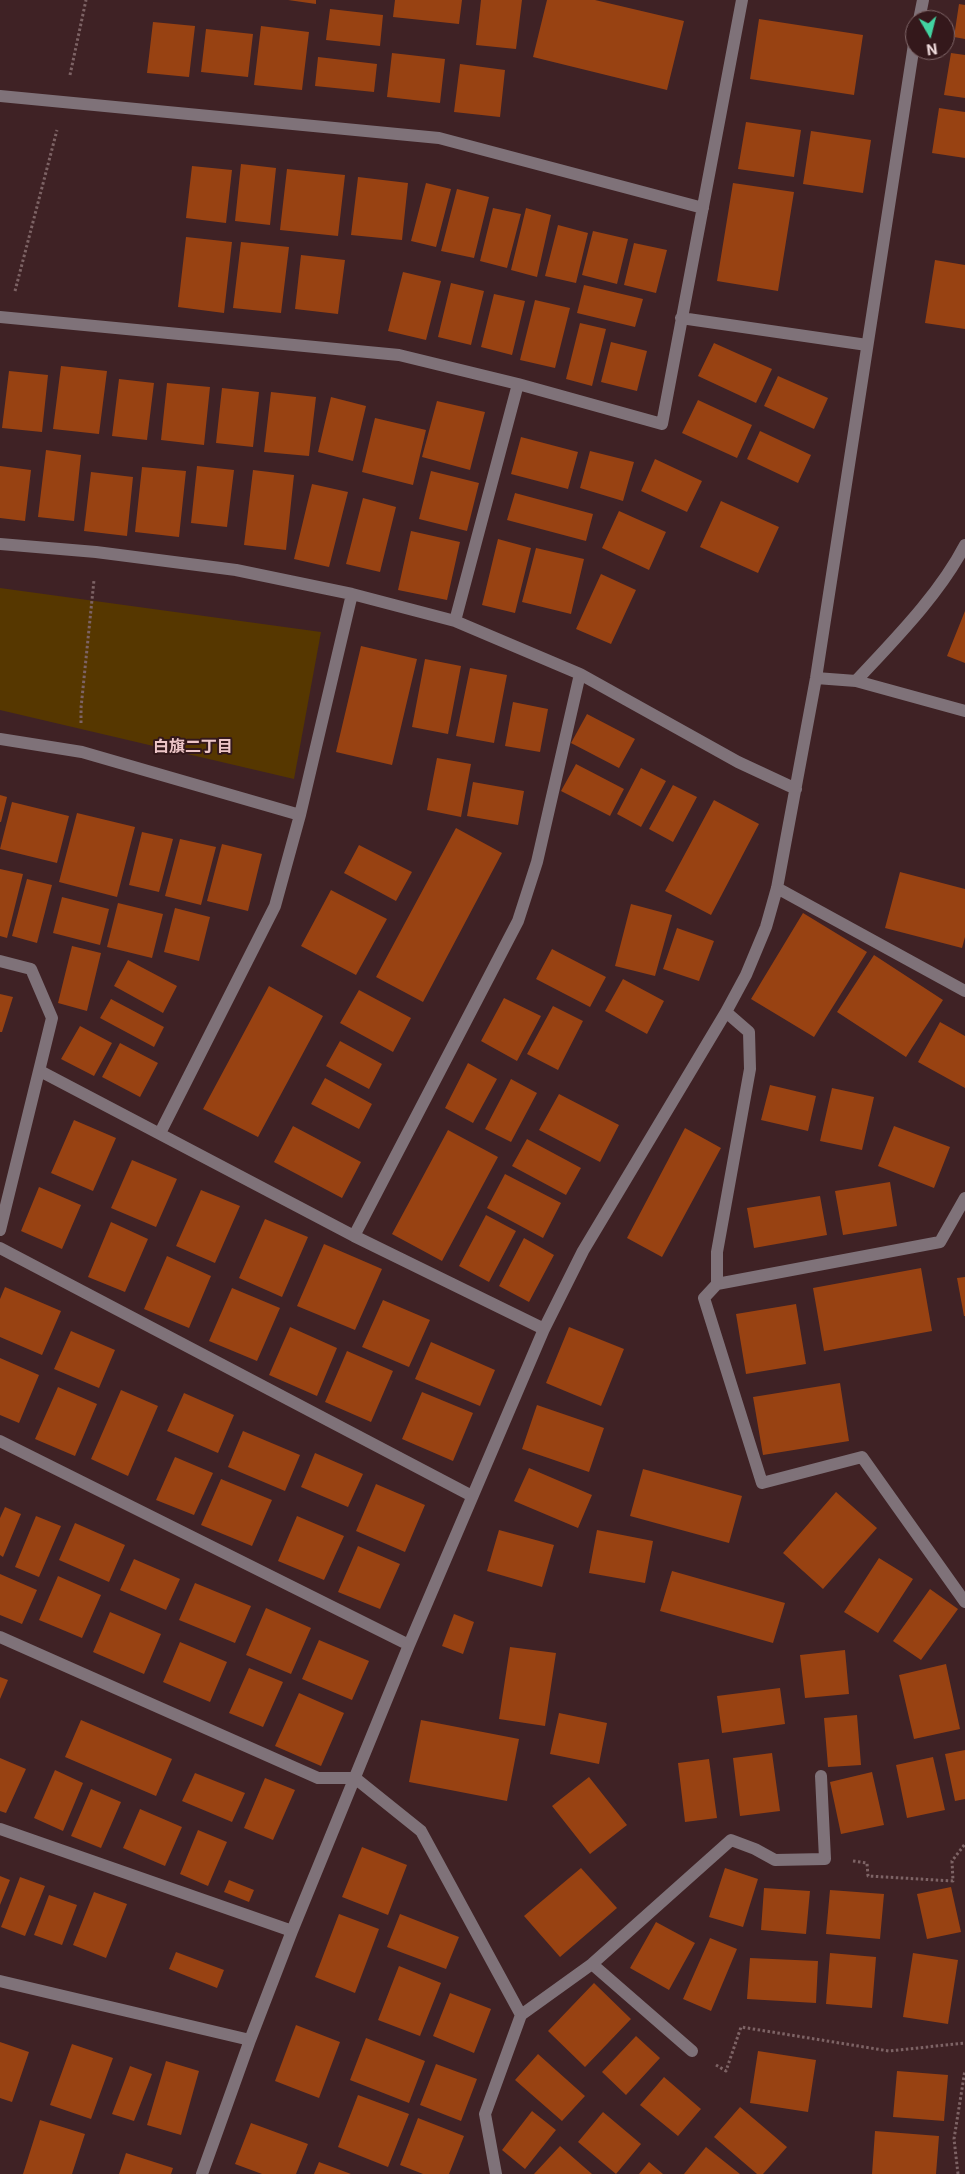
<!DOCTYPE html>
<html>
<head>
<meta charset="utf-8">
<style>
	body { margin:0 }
	#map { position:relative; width:965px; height:2174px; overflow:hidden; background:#3f2225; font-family:Inter,sans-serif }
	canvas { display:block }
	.north { position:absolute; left:905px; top:10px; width:50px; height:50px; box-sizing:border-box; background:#34181b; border:1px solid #806769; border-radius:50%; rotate:172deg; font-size:14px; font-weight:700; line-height:20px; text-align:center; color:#f2dedf }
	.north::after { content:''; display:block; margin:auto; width:18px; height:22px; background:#42d4a1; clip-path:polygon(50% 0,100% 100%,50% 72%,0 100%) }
</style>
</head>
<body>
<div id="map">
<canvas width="965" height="2174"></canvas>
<div class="north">N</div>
</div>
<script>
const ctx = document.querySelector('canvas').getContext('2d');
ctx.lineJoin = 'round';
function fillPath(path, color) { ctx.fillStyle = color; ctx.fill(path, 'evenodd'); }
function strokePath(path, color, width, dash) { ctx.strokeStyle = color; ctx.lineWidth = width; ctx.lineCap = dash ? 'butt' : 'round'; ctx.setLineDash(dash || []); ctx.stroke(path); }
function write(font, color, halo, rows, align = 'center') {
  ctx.font = font + ' Inter,"Noto Sans JP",sans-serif'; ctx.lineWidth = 4; ctx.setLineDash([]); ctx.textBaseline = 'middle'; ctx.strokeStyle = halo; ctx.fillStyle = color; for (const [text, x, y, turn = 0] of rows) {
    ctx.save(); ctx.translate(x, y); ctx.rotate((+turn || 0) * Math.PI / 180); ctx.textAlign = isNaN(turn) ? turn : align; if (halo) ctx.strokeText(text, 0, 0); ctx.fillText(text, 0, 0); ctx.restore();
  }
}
fillPath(new Path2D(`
	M0,588L321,632L294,779L0,710Z`), '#563700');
fillPath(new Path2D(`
	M288,0H316V4Z
	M395,0H462L459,24L393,17Z
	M481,0H522L516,49L476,45Z
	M547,0H595L684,21L667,90L533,57Z
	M959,4L965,5V39L954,37Z
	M330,9L383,15L380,46L326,40Z
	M759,19L863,35L854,95L750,79Z
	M153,22L195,26L189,77L147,73Z
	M261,26L309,32L302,90L254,85Z
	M206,29L253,34L248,77L201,72Z
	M392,53L445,59L440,103L387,97Z
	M951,53L965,55V98L944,95Z
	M318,57L377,64L374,92L315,86Z
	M460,64L505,70L500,117L454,112Z
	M939,108L965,112V158L932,153Z
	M746,122L801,130L794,177L738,169Z
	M811,131L871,140L863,193L803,184Z
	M241,164L276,168L270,225L235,221Z
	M192,166L232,170L226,223L186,218Z
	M287,169L345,175L338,236L280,230Z
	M358,177L408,183L402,240L351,235Z
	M426,183L451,189L436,247L411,241Z
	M733,183L794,192L778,291L717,281Z
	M457,189L489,197L474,258L441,251Z
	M493,208L521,214L507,268L480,261Z
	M526,208L551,215L537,277L511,270Z
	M558,225L588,233L576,283L545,276Z
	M593,231L628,239L617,284L582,275Z
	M186,237L232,242L224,313L178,307Z
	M241,242L289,247L281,313L233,308Z
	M634,243L667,250L656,293L624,285Z
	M301,255L345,260L338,314L295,309Z
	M935,260L965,265V329L925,323Z
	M403,272L441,281L426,340L388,331Z
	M451,283L484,291L471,345L438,337Z
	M584,285L643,299L635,327L577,313Z
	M494,294L525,301L512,355L481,347Z
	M535,300L570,308L555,368L520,360Z
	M580,323L606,329L592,386L566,379Z
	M611,342L647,351L637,391L601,382Z
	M714,343L772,369L756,403L698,376Z
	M61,366L107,371L99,434L53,429Z
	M9,371L48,375L42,432L2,428Z
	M778,376L828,398L814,429L764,406Z
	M119,379L154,383L147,440L112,436Z
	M167,383L210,387L204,445L161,440Z
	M222,388L259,392L253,447L216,443Z
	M271,392L316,397L309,456L264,452Z
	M331,397L366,406L353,461L318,452Z
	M698,400L752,425L737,458L682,433Z
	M437,401L485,412L470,470L422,457Z
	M375,418L426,430L413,485L362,472Z
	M760,431L811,455L798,483L747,459Z
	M521,437L578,452L568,489L511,474Z
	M46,450L81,455L74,521L38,517Z
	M590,451L634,462L623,501L580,488Z
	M655,459L702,481L687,512L641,491Z
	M0,466L31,470L25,521L0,518Z
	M197,466L234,470L227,527L191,523Z
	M142,467L186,471L179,537L135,532Z
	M253,470L294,475L286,550L244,545Z
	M431,471L479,483L467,531L419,519Z
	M91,472L133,477L127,536L84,531Z
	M312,484L348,492L329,567L294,559Z
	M515,493L593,514L586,541L507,520Z
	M363,498L396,507L380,572L346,564Z
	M721,501L779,527L758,573L700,547Z
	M619,511L666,532L649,570L602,548Z
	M411,531L460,542L447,600L398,590Z
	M498,539L531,548L515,613L482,605Z
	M536,548L584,559L571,614L522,602Z
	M601,574L636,590L611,644L576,629Z
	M965,611V663L947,656Z
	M361,646L417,659L392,765L336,752Z
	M425,659L461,666L448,734L412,727Z
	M470,668L507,675L494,743L456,736Z
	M513,702L548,709L540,752L505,746Z
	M587,714L635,739L619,768L571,743Z
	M437,758L471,764L461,817L427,810Z
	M576,764L624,789L610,816L561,791Z
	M641,768L666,781L641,827L617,814Z
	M473,782L524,791L518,825L467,816Z
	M673,785L697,797L673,842L649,829Z
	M0,795L7,797L1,822H0Z
	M714,800L759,824L711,915L665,891Z
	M12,802L69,816L57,863L0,849Z
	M77,813L135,827L117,897L59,882Z
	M456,828L502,853L423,1002L376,977Z
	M142,832L173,839L159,892L129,885Z
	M180,839L216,847L201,905L165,896Z
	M222,844L262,854L248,911L207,901Z
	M359,845L412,872L396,901L344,873Z
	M0,869L23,874L7,938L0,936Z
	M900,872L965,889V937L962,948L885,928Z
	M27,879L52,885L37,943L12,936Z
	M331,890L387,919L356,975L301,946Z
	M62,897L109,909L100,945L53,933Z
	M118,903L163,914L152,958L107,947Z
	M631,904L672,915L655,976L615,966Z
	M175,908L210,917L199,961L164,952Z
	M803,913L867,952L814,1037L751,999Z
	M677,928L714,941L699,981L663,969Z
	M72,946L101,953L87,1011L58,1003Z
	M552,949L606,977L590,1007L536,979Z
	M874,955L943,1000L906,1057L837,1012Z
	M128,960L177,986L163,1013L114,986Z
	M623,979L664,1001L647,1034L605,1011Z
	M269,986L323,1016L258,1137L203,1109Z
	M359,990L411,1018L393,1052L340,1023Z
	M0,994L13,997L2,1032H0Z
	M504,998L541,1016L517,1061L481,1041Z
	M111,999L164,1027L154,1047L100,1018Z
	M553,1006L583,1021L558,1070L527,1054Z
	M940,1022L965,1036V1088L918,1062Z
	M80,1026L112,1043L94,1076L61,1059Z
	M340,1041L382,1064L369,1089L326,1066Z
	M120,1043L158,1063L140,1097L102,1077Z
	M468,1063L497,1079L473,1123L445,1108Z
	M325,1078L372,1104L359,1129L311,1104Z
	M511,1079L537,1093L511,1142L485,1129Z
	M770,1085L816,1096L808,1131L761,1120Z
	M832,1088L874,1097L862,1150L820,1141Z
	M559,1094L619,1125L600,1162L539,1130Z
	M74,1120L116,1138L93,1191L51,1173Z
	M293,1126L361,1162L342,1198L274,1162Z
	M894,1126L950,1147L934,1188L878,1166Z
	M685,1128L721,1148L662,1257L627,1238Z
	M448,1130L498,1157L442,1261L392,1234Z
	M527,1139L581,1168L566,1195L512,1166Z
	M132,1160L177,1179L156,1227L111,1208Z
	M505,1174L561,1203L543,1238L487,1208Z
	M890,1182L897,1226L843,1235L835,1191Z
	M39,1187L81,1205L62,1249L21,1231Z
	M201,1190L240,1206L215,1263L176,1246Z
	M820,1196L827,1235L754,1248L747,1208Z
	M486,1215L516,1231L489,1282L459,1266Z
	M265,1219L308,1237L282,1297L239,1278Z
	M111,1222L148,1239L125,1292L88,1277Z
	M524,1238L554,1255L529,1302L499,1286Z
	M324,1244L382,1269L355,1330L297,1306Z
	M167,1256L211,1276L189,1328L144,1309Z
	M921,1268L932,1331L824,1351L813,1288Z
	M965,1277V1316H964L957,1278Z
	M5,1287L61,1311L42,1355L0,1337V1299Z
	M232,1288L280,1308L257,1361L209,1341Z
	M383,1300L430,1320L409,1367L362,1347Z
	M796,1304L806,1364L746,1374L736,1314Z
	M290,1327L337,1348L317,1396L269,1375Z
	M569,1327L624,1349L601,1406L546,1383Z
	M71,1331L115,1350L99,1388L54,1369Z
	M431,1342L495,1370L480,1406L415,1379Z
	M347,1351L393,1371L371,1422L325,1402Z
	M0,1358L39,1375L19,1423L0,1415Z
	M840,1383L849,1441L763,1455L753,1397Z
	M58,1387L97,1404L75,1456L35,1439Z
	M121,1390L158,1406L128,1476L91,1459Z
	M422,1392L473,1413L453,1461L402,1439Z
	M184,1393L234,1415L218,1453L167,1431Z
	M537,1405L604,1428L589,1472L522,1449Z
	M243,1431L300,1455L285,1491L228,1467Z
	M315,1453L363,1474L348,1507L301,1487Z
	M175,1457L213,1473L194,1515L156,1500Z
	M529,1468L592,1495L578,1528L514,1501Z
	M643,1469L742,1496L729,1543L630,1516Z
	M221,1479L272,1500L252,1546L201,1525Z
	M376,1484L425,1505L405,1552L356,1531Z
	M836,1492L877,1528L823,1589L783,1553Z
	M5,1507L21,1514L3,1557L0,1555V1518Z
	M36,1516L61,1526L39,1577L15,1567Z
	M297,1516L344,1536L324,1580L278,1561Z
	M75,1523L125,1545L109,1582L59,1560Z
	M499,1530L554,1545L542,1587L487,1571Z
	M597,1530L653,1541L645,1583L589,1573Z
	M358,1546L400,1564L380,1609L338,1592Z
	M879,1558L913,1579L878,1633L844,1612Z
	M134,1559L180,1579L166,1610L120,1590Z
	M672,1571L785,1603L773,1643L660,1611Z
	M0,1574L37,1590L22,1624L0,1615Z
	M58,1576L101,1595L82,1638L39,1620Z
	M195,1583L251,1606L235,1643L179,1620Z
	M930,1589L958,1609L921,1660L893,1641Z
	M266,1608L311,1628L291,1674L246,1655Z
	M110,1612L161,1634L144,1674L93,1652Z
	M454,1614L474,1622L463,1654L442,1646Z
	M319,1640L369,1661L352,1700L302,1679Z
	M180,1642L227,1662L210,1702L163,1682Z
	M510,1647L556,1653L545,1726L499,1719Z
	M845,1650L849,1694L805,1698L800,1655Z
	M946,1664L960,1729L914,1739L899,1675Z
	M249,1668L283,1682L263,1727L229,1713Z
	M0,1677L8,1680L0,1699Z
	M780,1688L785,1724L722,1733L717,1696Z
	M299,1693L344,1713L321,1766L275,1746Z
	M559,1713L607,1723L599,1764L550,1754Z
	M857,1715L861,1765L828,1767L824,1718Z
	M81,1720L172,1759L156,1796L65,1757Z
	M421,1720L519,1739L507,1801L409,1782Z
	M965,1750V1799L955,1801L945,1754Z
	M772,1753L780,1811L740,1816L733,1758Z
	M933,1757L945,1810L907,1818L896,1765Z
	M0,1758L26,1769L6,1813L0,1811Z
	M709,1759L717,1818L685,1822L678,1763Z
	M55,1770L83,1783L63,1831L34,1818Z
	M872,1772L884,1825L841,1834L830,1782Z
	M195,1773L245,1793L232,1822L182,1801Z
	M589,1777L627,1825L590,1854L552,1806Z
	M265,1778L295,1790L273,1840L244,1828Z
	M91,1789L121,1802L101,1848L71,1836Z
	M140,1809L182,1827L165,1866L123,1848Z
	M198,1830L227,1842L208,1886L180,1874Z
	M362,1847L407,1865L388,1915L342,1897Z
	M581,1868L617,1908L560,1957L524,1916Z
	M725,1868L758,1879L743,1927L709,1917Z
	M0,1876L10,1880L0,1905Z
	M20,1877L45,1886L25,1936L1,1927Z
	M229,1880L254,1890L249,1902L224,1892Z
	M951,1887L961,1932L927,1939L917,1894Z
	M764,1888L810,1891L806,1934L761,1930Z
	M830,1890L884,1894L880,1939L826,1934Z
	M94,1892L127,1904L106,1958L73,1945Z
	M49,1895L77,1905L62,1945L34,1935Z
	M339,1914L379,1929L355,1993L315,1977Z
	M400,1914L459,1937L446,1969L387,1947Z
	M656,1922L695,1943L669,1990L630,1968Z
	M710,1938L737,1949L711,2011L683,1999Z
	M176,1952L224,1970L217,1988L169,1969Z
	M830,1953L876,1957L872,2008L826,2004Z
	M913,1953L958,1960L948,2024L903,2017Z
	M750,1958L818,1961L816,2003L747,1999Z
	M399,1966L441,1983L420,2036L378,2020Z
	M594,1983L631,2019L585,2067L548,2031Z
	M450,1993L491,2009L474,2053L433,2036Z
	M296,2025L340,2042L319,2098L275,2081Z
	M636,2036L660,2058L626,2095L602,2072Z
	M366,2038L425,2061L409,2103L350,2080Z
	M0,2042L29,2052L12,2102L0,2098Z
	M72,2044L113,2058L91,2119L50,2105Z
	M758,2051L816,2060L808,2112L750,2103Z
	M538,2054L585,2096L562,2121L515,2080Z
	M166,2061L199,2071L181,2135L147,2125Z
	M436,2064L477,2079L461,2121L420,2105Z
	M130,2066L152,2074L134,2121L112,2114Z
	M897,2071L948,2075L944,2121L893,2117Z
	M664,2077L701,2109L678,2136L640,2105Z
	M358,2095L409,2114L388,2167L338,2147Z
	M740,2107L787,2147L763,2174H757L714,2137Z
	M532,2111L556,2130L525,2169L502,2150Z
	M603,2112L641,2144L616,2174L578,2142Z
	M418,2118L464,2136L449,2174H423L400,2165Z
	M40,2120L85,2134L72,2174H23Z
	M251,2123L308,2144L296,2174H262L235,2164Z
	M875,2131L939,2136L936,2174H872Z
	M560,2146L592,2174H534Z
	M706,2147L740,2174H684Z
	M126,2153L173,2168L171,2174H119Z
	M319,2162L351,2174H314Z
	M649,2162L663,2174H639Z`), '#984212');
strokePath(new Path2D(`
	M70,75L86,0
	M15,291L57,130
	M81,723V708L94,580
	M853,1861L867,1863L868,1876L953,1881L952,1861L965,1844
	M716,2065L726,2071L741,2027L889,2051L965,2043
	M958,2174L954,2139L965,2070`), '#7d6365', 3, [2.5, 2.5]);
strokePath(new Path2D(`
	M919,20L923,0
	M0,96L439,138L703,208
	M0,317L399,355L518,384L662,424L742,0
	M681,318L867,345
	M0,544L96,552L236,570L352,594L455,621L580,674L738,762L796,789
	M455,621L518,384
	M816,678L856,681C894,640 939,595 965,545
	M856,681L965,711
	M0,739L82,752L300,815
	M777,888L965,991
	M0,961L31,969L52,1018L0,1230
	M726,1012L749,1032L750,1069L717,1252V1284L704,1298L762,1483L862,1457L965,1602
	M40,1071L354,1236L544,1329
	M160,1133L275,906L300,815L352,594
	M354,1236L518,921L537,862L580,674
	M0,1248L472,1496
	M717,1284L940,1242L965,1198
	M0,1441L409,1645
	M0,1637L318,1778H355L421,1831L521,2015
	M0,1829L292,1931
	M592,1964L692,2051
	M0,1981L250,2040
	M202,2174L250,2040L292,1931L409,1645L544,1329L583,1251L726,1012L746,975L766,927L777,888L816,678L915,38
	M496,2174L485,2114L521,2015L592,1964L731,1840L755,1849L775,1860L825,1859L821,1776`), '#7f7279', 12);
write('bold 16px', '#ecc5c7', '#34181b', [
	["白旗二丁目",193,747]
]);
</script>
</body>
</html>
